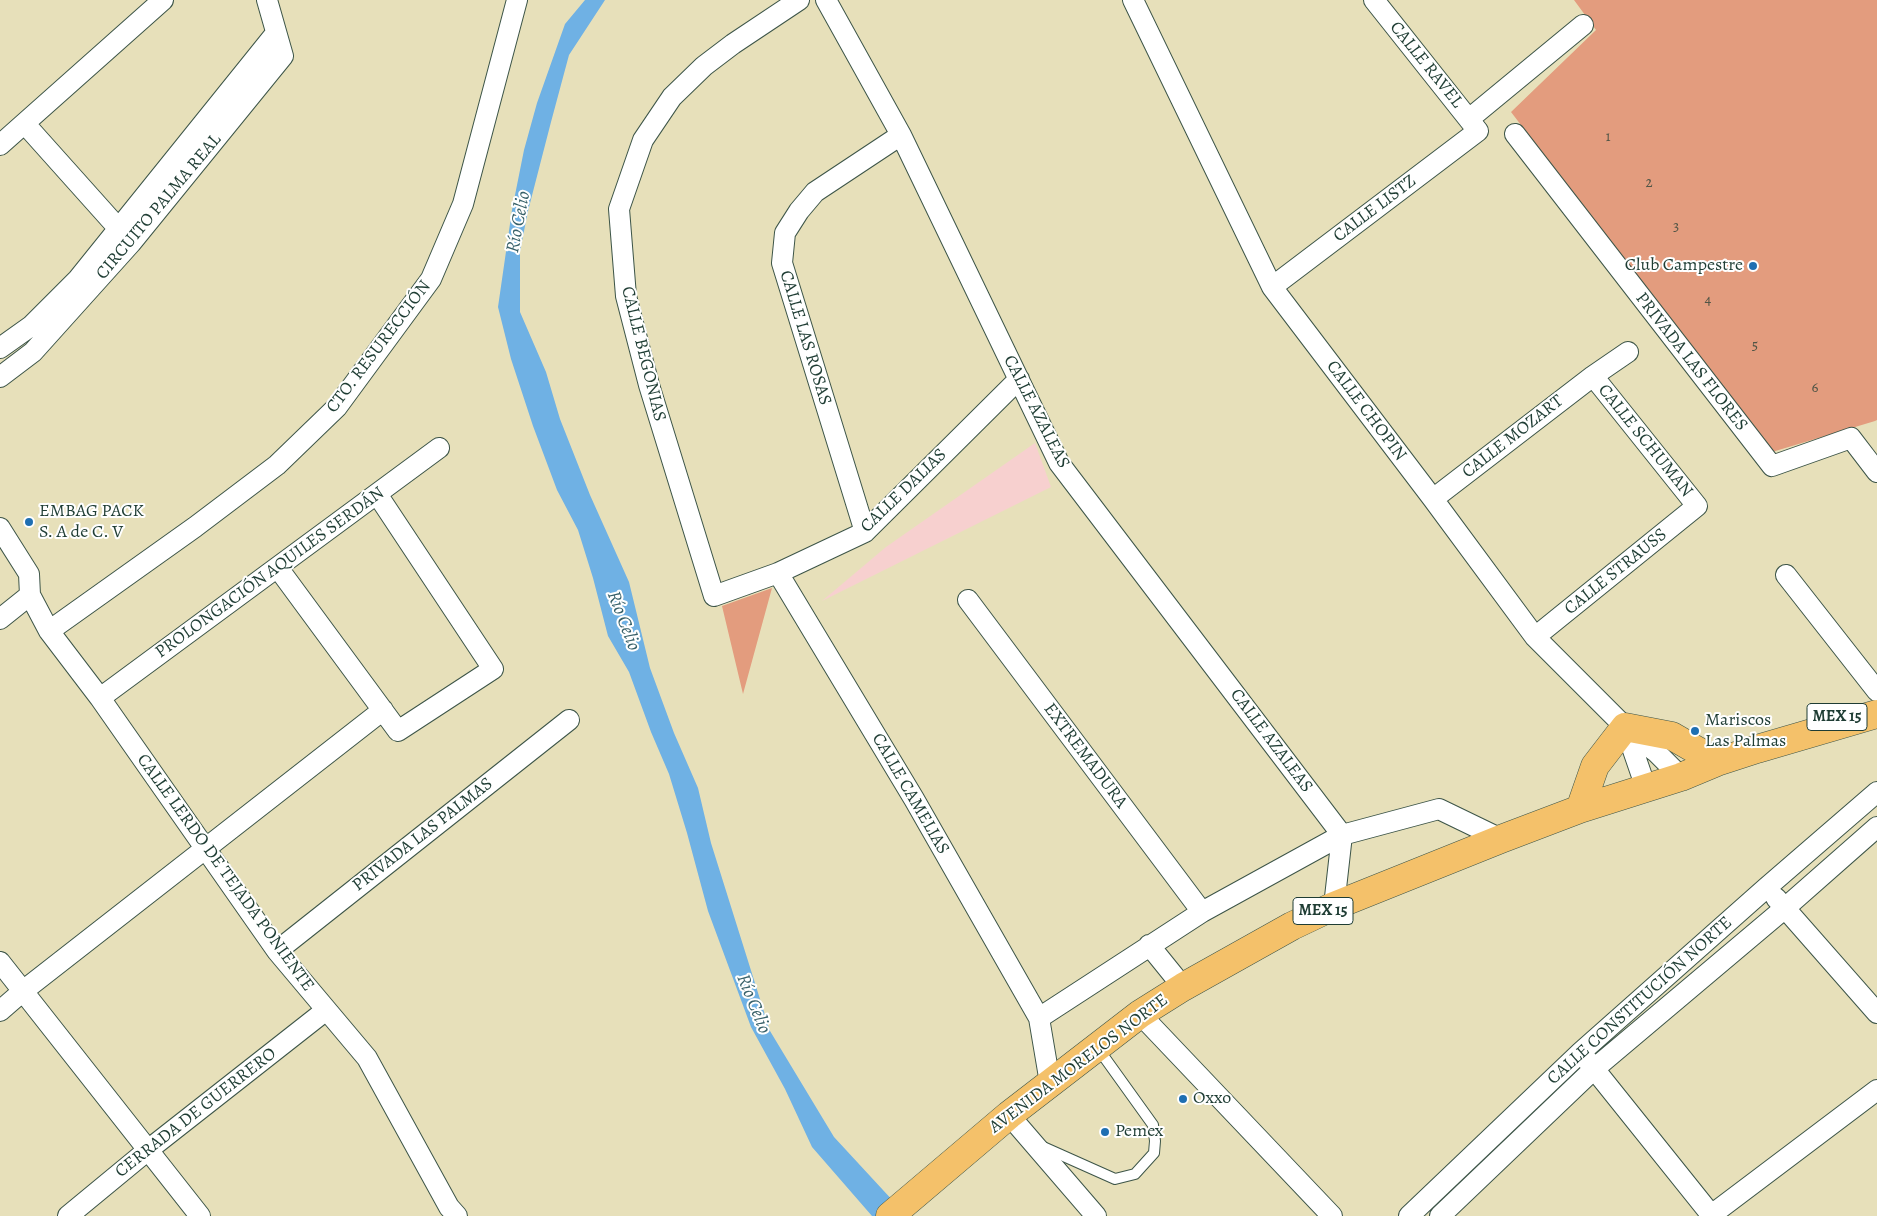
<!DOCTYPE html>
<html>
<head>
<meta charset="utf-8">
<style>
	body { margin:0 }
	canvas { display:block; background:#e7e0ba }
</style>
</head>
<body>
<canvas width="1877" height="1216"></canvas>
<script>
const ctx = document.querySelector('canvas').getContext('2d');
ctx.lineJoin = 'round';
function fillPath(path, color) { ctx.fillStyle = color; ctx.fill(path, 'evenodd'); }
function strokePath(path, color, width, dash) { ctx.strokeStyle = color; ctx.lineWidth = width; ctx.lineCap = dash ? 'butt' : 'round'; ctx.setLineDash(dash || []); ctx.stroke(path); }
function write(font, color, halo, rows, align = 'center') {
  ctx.font = font + ' Alegreya,serif'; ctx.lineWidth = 4; ctx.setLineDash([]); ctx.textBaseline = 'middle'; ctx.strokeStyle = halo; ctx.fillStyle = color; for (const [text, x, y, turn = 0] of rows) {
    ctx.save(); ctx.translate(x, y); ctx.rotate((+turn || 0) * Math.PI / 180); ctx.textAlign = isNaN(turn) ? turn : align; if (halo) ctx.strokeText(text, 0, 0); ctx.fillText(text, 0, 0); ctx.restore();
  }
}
fillPath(new Path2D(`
	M1035,443L1051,487L822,601L886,547Z`), '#f7d0cf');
fillPath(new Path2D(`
	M585,0H605L569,55L551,122L528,211L520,251V312L546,372L560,419L590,495L629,582L650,668L674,733L698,788L711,843L770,1031L834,1137L907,1216H872L812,1147L785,1089L751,1027L708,911L687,833L669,774L651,732L629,672L608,636L593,578L578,530L557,490L533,426L511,359L498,307L512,210L524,150L537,103L565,24Z`), '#6fb1e4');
fillPath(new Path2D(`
	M1574,0H1877V420L1875,421L1772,452L1511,112L1596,30Z
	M772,588L743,694L722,606Z`), '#e39c7e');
const lane = new Path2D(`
	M1041,1146L1115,1179L1135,1174L1154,1153L1155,1141L1153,1125L1097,1047`);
const street = new Path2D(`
	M799,0L733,44L704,66L672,97L643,140L619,209L626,296L649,385L714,596L778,573L865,532L1019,379
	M826,0L901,135L1059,463L1342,835
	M1133,0L1272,287L1433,499L1535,637L1625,727L1646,788
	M1469,119L1583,25
	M25,124L127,238
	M1515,134L1772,466L1851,438L1877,472
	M0,145L163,0
	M1272,287L1478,131L1374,0
	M0,348L31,326L78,279L276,33
	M0,377L33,352L131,243L283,56L267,0
	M1433,499L1593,376L1628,352
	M0,528L29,574L30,595L49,631L100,698L277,951L367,1058L449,1207L457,1216
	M865,532L782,263L785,233L799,211L815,192L901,135
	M278,568L398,731L493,669L377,494
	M778,573L914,799L1039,1018L1050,1083
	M1786,575L1877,691
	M968,600L1202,912
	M0,619L30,595
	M49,631L195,527L277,465L337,407L431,279L463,204L517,0
	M1535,637L1697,506L1593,376
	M100,698L439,448
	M1626,729L1656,752L1681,777
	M1776,898L1877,1013
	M1334,906L1342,835
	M1149,945L1183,987
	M277,951L569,720
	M0,962L200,1216
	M0,1011L23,991L383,710
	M1140,1014L1332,1216
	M1039,1018L1202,912L1342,835L1439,809L1501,839
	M1587,1060L1712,1216
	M1009,1115L1096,1216
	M68,1216L148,1150L325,1011
	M1409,1216L1581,1052L1766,888L1877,792
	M1440,1216L1594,1069L1785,908L1877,827
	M1710,1216L1877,1090`);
const primary = new Path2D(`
	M1580,809L1595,766L1625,727L1672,736L1717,762
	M890,1216L1009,1115L1140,1014L1183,987L1292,926L1334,906L1501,839L1580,809L1681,777L1717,762L1757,749L1877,714`);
strokePath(lane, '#3d5548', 12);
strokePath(street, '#3d5548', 22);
strokePath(primary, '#3d5548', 29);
strokePath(lane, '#fff', 10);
strokePath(street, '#fff', 20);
strokePath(primary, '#f4c16a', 28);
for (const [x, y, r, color] of [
	[1753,266,5,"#1f6fb2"],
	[29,522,5,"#1f6fb2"],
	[1695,731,5,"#1f6fb2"],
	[1183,1099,5,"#1f6fb2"],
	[1105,1132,5,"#1f6fb2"]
]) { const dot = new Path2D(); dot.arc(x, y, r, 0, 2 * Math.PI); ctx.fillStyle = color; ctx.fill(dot); strokePath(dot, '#fff', 2); }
write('15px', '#505546', null, [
	["1",1608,137],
	["2",1649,183],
	["3",1676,227],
	["4",1708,300],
	["5",1755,346],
	["6",1815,388]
]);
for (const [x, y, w] of [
	[1837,717,60],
	[1323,911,60]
]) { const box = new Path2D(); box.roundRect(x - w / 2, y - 13.5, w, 27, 4); ctx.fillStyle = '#fff'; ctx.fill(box); strokePath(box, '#1f3d34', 1); }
write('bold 16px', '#1f3d34', null, [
	["MEX 15",1837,717],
	["MEX 15",1323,911]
]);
write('18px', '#1f3d34', '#fff', [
	["CALLE RAVEL",1426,65,51],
	["CIRCUITO PALMA REAL",159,207,-50],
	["CALLE LISTZ",1375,209,-37],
	["CALLE LAS ROSAS",805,338,73],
	["CTO. RESURECCIÓN",379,347,-53],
	["CALLE BEGONIAS",643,354,76],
	["PRIVADA LAS FLORES",1691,362,52],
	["CALLE CHOPIN",1366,411,53],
	["CALLE AZALEAS",1036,412,63],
	["CALLE MOZART",1513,437,-38],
	["CALLE SCHUMAN",1645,441,51],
	["CALLE DALIAS",904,491,-44],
	["CALLE STRAUSS",1616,572,-39],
	["PROLONGACIÓN AQUILES SERDÁN",270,573,-36],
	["CALLE AZALEAS",1271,741,53],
	["EXTREMADURA",1085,756,53],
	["CALLE CAMELIAS",910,794,60],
	["PRIVADA LAS PALMAS",423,835,-38],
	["CALLE LERDO DE TEJADA PONIENTE",225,873,54],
	["CALLE CONSTITUCIÓN NORTE",1640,1001,-42],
	["AVENIDA MORELOS NORTE",1079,1064,-37],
	["CERRADA DE GUERRERO",196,1113,-38]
]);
write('18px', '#1f3d34', '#fff', [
	["Club Campestre",1743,266,"right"],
	["EMBAG PACK",39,512],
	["S. A de C. V",39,533],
	["Mariscos",1705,721],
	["Las Palmas",1705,742],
	["Oxxo",1193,1099],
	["Pemex",1115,1132]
], 'left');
write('italic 19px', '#376069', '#fff', [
	["Río Celio",519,222,-79],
	["Río Celio",623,621,69],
	["Río Celio",753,1004,68]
]);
</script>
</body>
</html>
